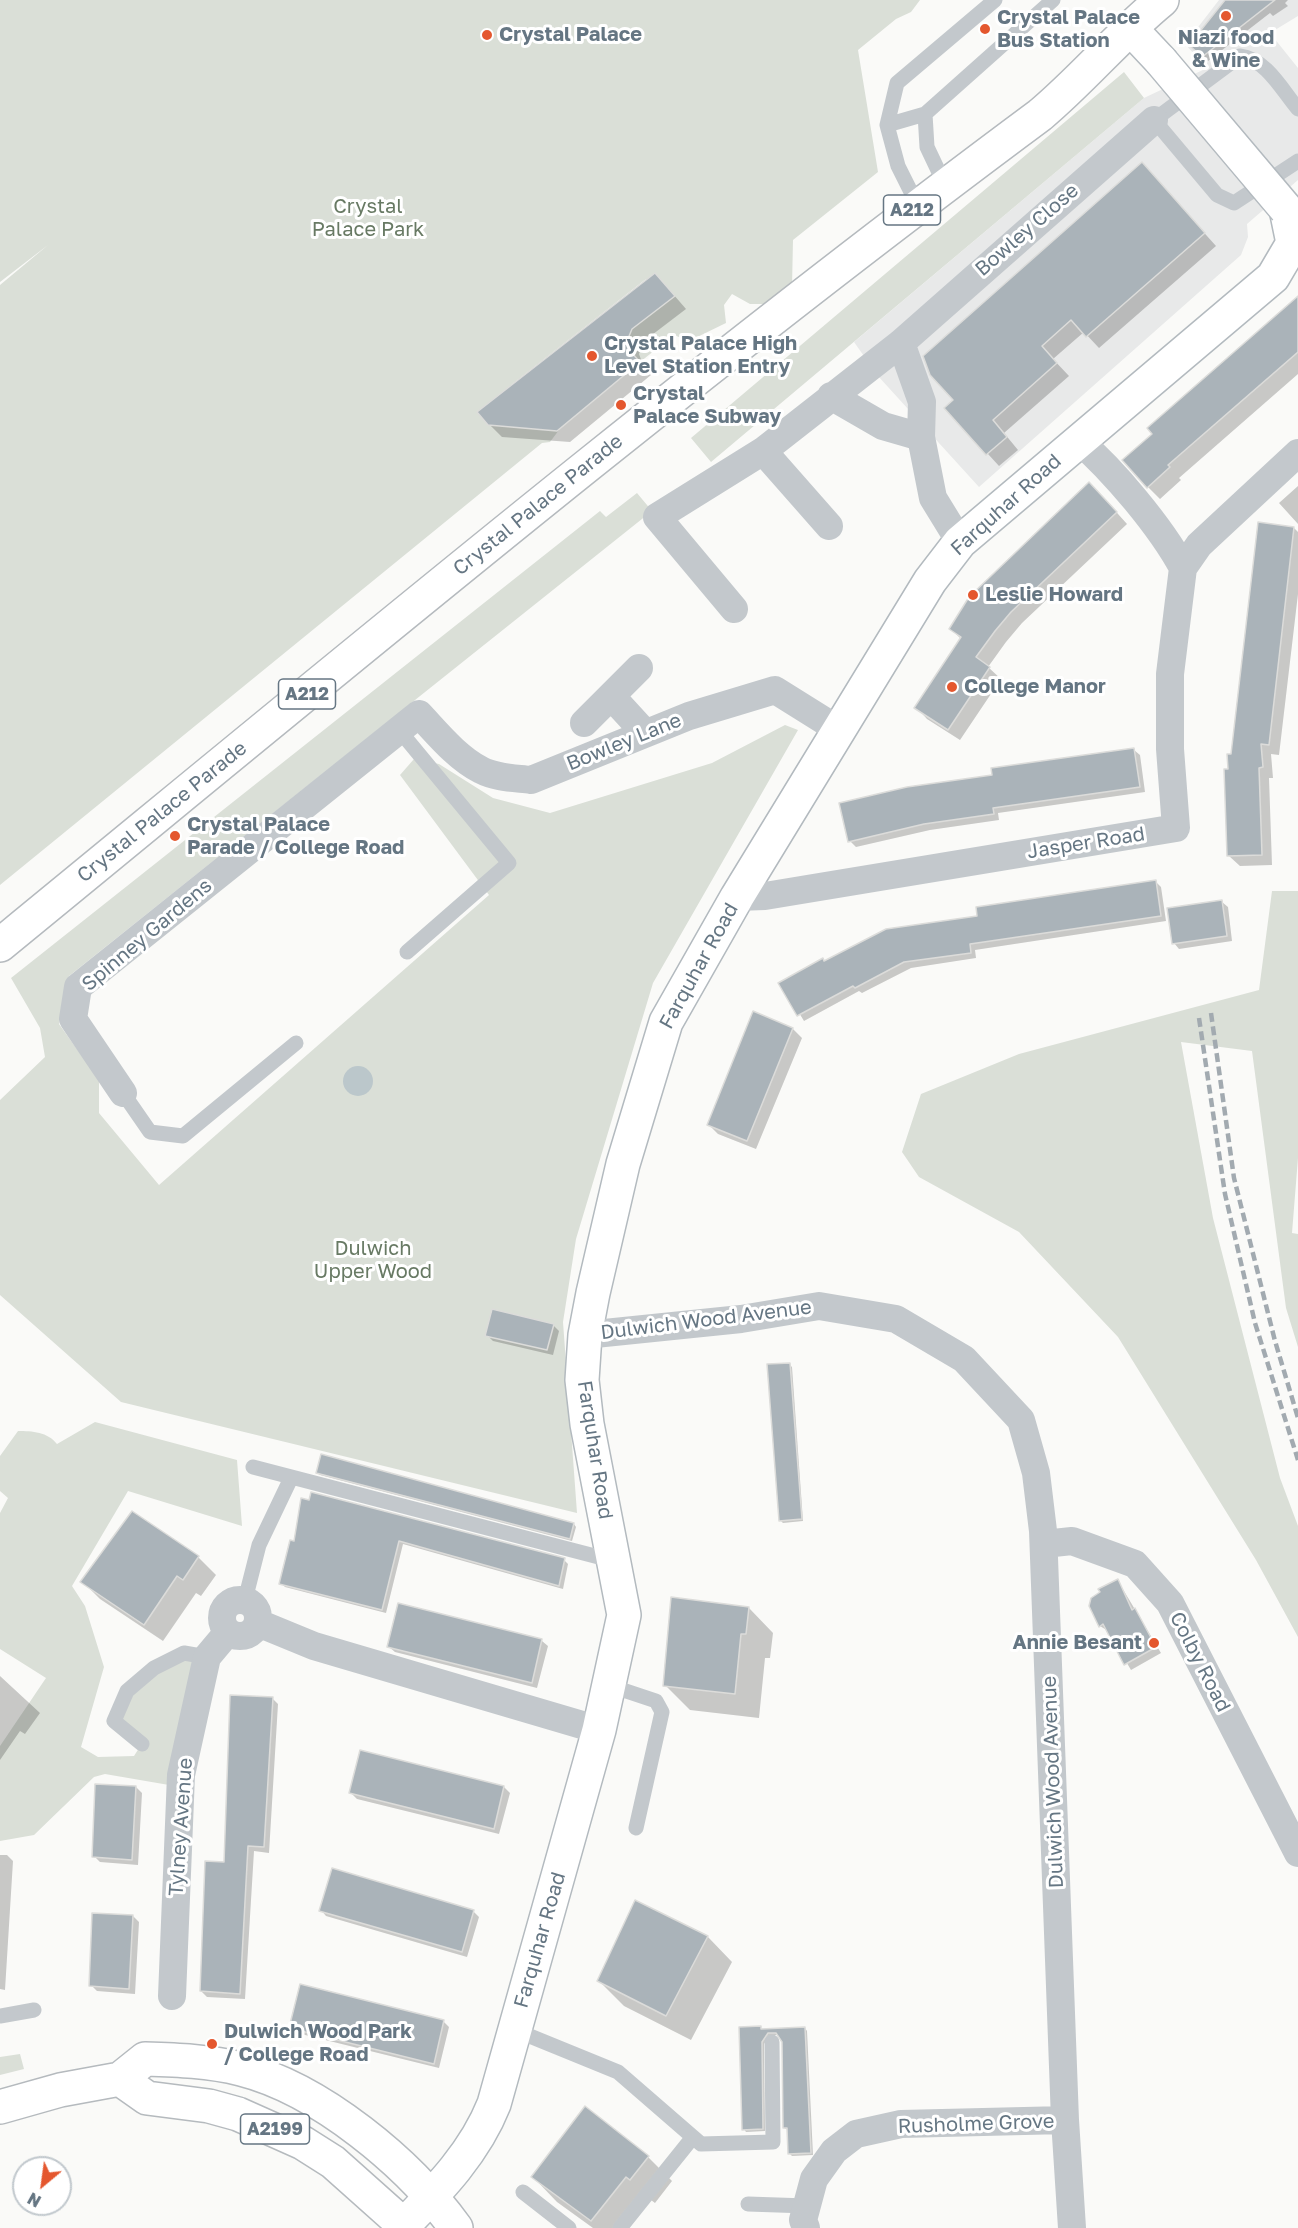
<!DOCTYPE html>
<html>
<head>
<meta charset="utf-8">
<style>
	body { margin:0 }
	#map { position:relative; width:1298px; height:2228px; overflow:hidden; background:#fafaf8; font-family:"Golos Text",sans-serif }
	canvas { display:block }
	.north { position:absolute; left:12px; top:2156px; width:60px; height:60px; box-sizing:border-box; background:#fff; border:2px solid #c1c8cd; border-radius:50%; rotate:209deg; font-size:16px; font-weight:700; line-height:24px; text-align:center; color:#657683 }
	.north::after { content:''; display:block; margin:auto; width:21px; height:27px; background:#e4572e; clip-path:polygon(50% 0,100% 100%,50% 72%,0 100%) }
</style>
</head>
<body>
<div id="map">
<canvas width="1298" height="2228"></canvas>
<div class="north">N</div>
</div>
<script>
const ctx = document.querySelector('canvas').getContext('2d');
ctx.lineJoin = 'round';
function fillPath(path, color) { ctx.fillStyle = color; ctx.fill(path, 'evenodd'); }
function strokePath(path, color, width, dash) { ctx.strokeStyle = color; ctx.lineWidth = width; ctx.lineCap = dash ? 'butt' : 'round'; ctx.setLineDash(dash || []); ctx.stroke(path); }
function write(font, color, halo, rows, align = 'center') {
  ctx.font = font + ' "Golos Text",sans-serif'; ctx.lineWidth = 6; ctx.setLineDash([]); ctx.textBaseline = 'middle'; ctx.strokeStyle = halo; ctx.fillStyle = color; for (const [text, x, y, turn = 0] of rows) {
    ctx.save(); ctx.translate(x, y); ctx.rotate((+turn || 0) * Math.PI / 180); ctx.textAlign = isNaN(turn) ? turn : align; if (halo) ctx.strokeText(text, 0, 0); ctx.fillText(text, 0, 0); ctx.restore();
  }
}
fillPath(new Path2D(`
	M1219,0H1298V16L1270,33L1298,68V180L1247,224L1248,237L1241,255L979,487L878,376L854,342L1144,98L1207,68L1185,44Z`), '#e8e9e9');
fillPath(new Path2D(`
	M0,0H920L911,12L896,19L858,50L878,172L793,240L792,287L775,304H750L732,294L724,305L726,323L689,341L674,335L640,362L631,352L627,341L646,279L511,385L552,419L559,430L550,442L542,443L0,885V285L48,245L0,282Z
	M1124,72L1144,98L711,462L691,438Z
	M637,493L652,511L69,976L59,1024L99,1080V1113L159,1185L489,895L400,775L414,759L439,764L493,798L550,813L712,763L785,725L798,730L653,983L576,1239L563,1322L577,1513L121,1402L0,1295V1100L45,1057L40,1028L11,978L600,511L606,517Z
	M1272,891H1298V1158L1292,1233L1298,1234V1347L1286,1308L1252,1051L1181,1042L1213,1218L1280,1478L1298,1526V1637L1256,1560L1118,1337L1019,1232L919,1177L902,1152L921,1094L1019,1054L1259,990Z
	M95,1422L237,1460L242,1526L128,1491L72,1586L85,1606L104,1667L81,1747L98,1757L134,1756L141,1745L114,1721L127,1691L184,1653L207,1657L169,1785L105,1774L94,1777L34,1835L0,1841V1746L46,1678L0,1649V1513L8,1498L0,1491V1456L18,1431C32,1431 48,1432 57,1444Z
	M20,2054L24,2069L0,2075V2057Z`), '#dadfd7');
fillPath(new Path2D(`
	M343 1081a15 15 0 1 1 30 0a15 15 0 1 1-30 0Z`), '#bbc7cb');
fillPath(new Path2D(`
	M1226,0H1288L1285,3L1288,6L1273,16L1270,13L1208,61L1191,44Z
	M1154,177L1216,246L1099,348L1084,332L1053,359L1069,376L1004,433L1018,450L999,466L946,408Z
	M667,287L686,309L644,341L639,354L643,365L651,375L570,442L502,437L489,424Z
	M1298,298V374L1179,478L1181,480L1160,499L1148,487Z
	M1298,486V524L1279,503Z
	M1101,495L1127,524L1022,623L1006,642L988,667L1001,679L960,740L927,719L916,707L961,639L951,629Z
	M1294,528L1298,532V594L1279,755L1271,754L1273,778H1269L1272,865L1240,866L1229,856V771Z
	M1134,750L1140,755L1145,792L998,813L999,820L930,830L856,847L850,841L994,776Z
	M1155,881L1161,887L1166,921L975,950L976,958L911,968L862,993L859,991L804,1021L781,983L825,962L979,917Z
	M1222,902L1228,907L1232,941L1179,949L1174,943Z
	M793,1029L802,1038L756,1149L718,1134L709,1125Z
	M553,1325L559,1331L553,1355L493,1341L487,1335Z
	M789,1364L792,1367L803,1521L783,1523L780,1520Z
	M322,1456L574,1524L576,1527L572,1541L320,1475L317,1473Z
	M302,1499L564,1560L568,1564L563,1589L403,1544L386,1613L285,1587L281,1583L295,1542Z
	M198,1557L216,1575L201,1596L196,1593L163,1641L100,1599L82,1581Z
	M1118,1581L1161,1653L1131,1670L1108,1631L1100,1626L1091,1606Z
	M749,1608L773,1633L770,1658H765L759,1718L690,1710L665,1685Z
	M542,1641L548,1646L537,1688L395,1652L389,1647Z
	M0,1676L40,1713L25,1734L20,1731L0,1760Z
	M272,1698L278,1704L269,1853L254,1851L245,1999L207,1997L201,1991L226,1864Z
	M136,1787L142,1793L138,1865L100,1862L94,1856Z
	M504,1787L510,1793L499,1834L357,1799L351,1793Z
	M0,1855H7L13,1861L5,1990L0,1989Z
	M636,1902L708,1937L732,1962L691,2040L624,2006L599,1981Z
	M321,1910L473,1911L479,1917L467,1957L326,1916Z
	M133,1916L139,1922L135,1994L97,1991L91,1985Z
	M443,2021L449,2027L439,2068L297,2033L291,2027Z
	M760,2028L763,2031L805,2028L807,2031L813,2155L792,2156L790,2154L788,2130L784,2128L783,2041L779,2035H770L764,2044L765,2131L746,2132L744,2129Z
	M648,2157L672,2181L655,2203L651,2200L629,2228H593L557,2202L533,2177Z`), '#0003');
const building = new Path2D(`
	M1225,0H1275L1202,57L1189,45Z
	M1142,162L1205,233L1086,337L1071,320L1042,346L1057,363L993,420L1007,437L986,455L944,408L953,400L930,375L923,356Z
	M655,273L675,296L632,329L627,341L631,352L640,362L557,431L488,425L477,412Z
	M1298,296V352L1168,465L1170,467L1147,488L1122,460L1152,434L1147,428Z
	M1089,482L1117,512L1011,612L995,631L976,657L990,667L948,730L914,708L961,637L949,629L969,597Z
	M1258,522L1294,527L1269,745L1261,744L1263,767L1259,768L1262,855L1227,856L1224,769H1228L1227,754H1231Z
	M1134,748L1140,787L993,808L994,814L924,824L848,842L839,803L907,787L992,775L991,768Z
	M1156,880L1161,916L970,944L971,953L904,962L855,988L853,986L797,1016L778,983L823,958L824,961L886,929L977,916L976,907Z
	M1222,900L1227,936L1172,944L1167,908Z
	M753,1011L793,1028L747,1141L707,1125Z
	M492,1309L554,1324L547,1350L485,1336Z
	M790,1363L802,1519L779,1521L767,1364Z
	M321,1454L574,1523L570,1539L316,1473Z
	M311,1492L565,1558L559,1586L399,1541L382,1610L279,1584L290,1540L294,1541L301,1498L309,1500Z
	M132,1511L199,1556L183,1580L177,1576L144,1625L80,1582Z
	M1118,1579L1132,1610L1135,1608L1156,1647L1124,1665L1103,1624L1099,1627L1089,1606L1091,1598L1100,1592L1098,1589Z
	M671,1597L749,1607L746,1634H741L735,1694L663,1686Z
	M398,1603L542,1639L532,1683L387,1647Z
	M230,1695L273,1697L264,1847L248,1846L240,1994L200,1991L205,1861L224,1862Z
	M360,1750L504,1786L494,1829L349,1793Z
	M95,1784L136,1786L132,1860L92,1857Z
	M332,1868L474,1910L462,1952L319,1911Z
	M635,1900L708,1936L666,2016L597,1981Z
	M92,1913L133,1915L129,1989L89,1986Z
	M300,1984L444,2020L434,2064L289,2028Z
	M761,2026V2029L805,2027L811,2153L788,2154L787,2128H783L782,2042L776,2033H768L762,2042L763,2129L742,2130L739,2027Z
	M585,2106L649,2156L630,2180L626,2177L591,2221L531,2177Z`);
fillPath(building, '#aab3b9');
strokePath(building, '#dcdcda', 1.5);
const secondary = new Path2D(`
	M1130,28L1161,61
	M404,2225C440,2188 475,2152 494,2104L599,1730L624,1615L587,1424L582,1380L585,1335L593,1293L623,1164L666,1022L737,897L930,581L960,542L1273,277L1293,243L1286,209`);
const primary = new Path2D(`
	M0,945C343,664 683,380 1040,115C1083,79 1118,36 1162,0
	M120,2079L147,2098L209,2106L238,2114L303,2143L333,2162L407,2228
	M0,2107L60,2090L120,2079L145,2059C177,2060 209,2061 241,2069C320,2089 409,2163 456,2228`);
strokePath(secondary, '#b3babf', 36);
strokePath(primary, '#b5babe', 36);
strokePath(new Path2D(`
	M1298,109C1282,90 1266,59 1240,56L1154,120L1217,195L1234,203L1298,161
	M925,114L927,147L945,185
	M887,125L925,114L1053,0
	M918,206L898,166L887,125L897,83L995,0
	M399,730L509,863L407,952
	M123,1093L150,1132L183,1136L296,1043
	M253,1467L614,1561
	M245,1600L259,1545L291,1478
	M608,1685L656,1701L662,1712L636,1828
	M142,1744L114,1721L127,1691L154,1668L184,1653L207,1657
	M0,2016L34,2010
	M515,2030L618,2072L701,2144L773,2142L772,2042
	M523,2192L569,2228
	M748,2204L807,2206
	M620,2228L693,2137`), '#c3c8cc', 15);
strokePath(new Path2D(`
	M901,343L922,402L921,437L933,498L960,542
	M831,396L883,426L921,437
	M1078,440C1113,470 1161,527 1183,568
	M763,451L829,526
	M734,609L657,517L763,451L901,343L1154,120
	M612,697L645,733
	M584,723L639,668
	M737,897L765,896L1176,828L1170,749V674L1183,568L1199,545L1298,453
	M123,1093L73,1019L78,987L419,714C437,733 457,758 481,770C496,778 515,778 531,780L689,716L775,690L839,730
	M585,1335L741,1319L819,1306L896,1319L964,1359L1021,1420L1036,1473L1043,1531L1065,2120L1072,2228
	M1044,1544L1072,1541L1135,1564L1170,1603L1298,1853
	M222 1618a18 18 0 1 1 36 0a18 18 0 1 1-36 0Z
	M258,1623L314,1646L599,1730
	M172,1996L181,1775L207,1657L228,1632
	M806,2228L803,2220L814,2179L834,2151L856,2134L901,2124L1065,2120`), '#c3c8cc', 28);
strokePath(secondary, '#fff', 33);
strokePath(primary, '#fff', 33);
strokePath(new Path2D(`
	M1211,1013L1234,1178L1275,1341L1298,1418
	M1199,1018L1225,1194L1255,1323L1298,1460`), '#a2aab0', 4.5, [9, 4.5]);
const secondaryBridge = new Path2D(`
	M1161,61L1286,209`);
strokePath(secondaryBridge, '#b3babf', 36, []);
strokePath(secondaryBridge, '#fff', 33);
for (const [x, y, r, color] of [
	[1226,16,6,"#e4572e"],
	[985,29,6,"#e4572e"],
	[487,35,6,"#e4572e"],
	[592,356,6,"#e4572e"],
	[621,405,6,"#e4572e"],
	[973,595,6,"#e4572e"],
	[952,687,6,"#e4572e"],
	[175,836,6,"#e4572e"],
	[1154,1643,6,"#e4572e"],
	[212,2044,6,"#e4572e"]
]) { const dot = new Path2D(); dot.arc(x, y, r, 0, 2 * Math.PI); ctx.fillStyle = color; ctx.fill(dot); strokePath(dot, '#fff', 2); }
for (const [x, y, w] of [
	[912,210,57],
	[307,694,57],
	[275,2129,69]
]) { const box = new Path2D(); box.roundRect(x - w / 2, y - 15, w, 30, 4.5); ctx.fillStyle = '#fff'; ctx.fill(box); strokePath(box, '#657683', 1.5); }
write('bold 18px', '#657683', null, [
	["A212",912,210],
	["A212",307,694],
	["A2199",275,2129]
]);
write('bold 20px', '#657683', '#fff', [
	["Crystal Palace",997,18],
	["Bus Station",997,41],
	["Crystal Palace",499,35],
	["Niazi food",1226,38,"center"],
	["& Wine",1226,61,"center"],
	["Crystal Palace High",604,344],
	["Level Station Entry",604,367],
	["Crystal",633,394],
	["Palace Subway",633,417],
	["Leslie Howard",985,595],
	["College Manor",964,687],
	["Crystal Palace",187,825],
	["Parade / College Road",187,848],
	["Annie Besant",1142,1643,"right"],
	["Dulwich Wood Park",224,2032],
	["/ College Road",224,2055]
], 'left');
write('20px', '#687a64', '#fff', [
	["Crystal",368,207],
	["Palace Park",368,230],
	["Dulwich",373,1249],
	["Upper Wood",373,1272]
]);
write('20px', '#657683', '#fff', [
	["Bowley Close",1027,230,-41],
	["Crystal Palace Parade",538,505,-39],
	["Farquhar Road",1006,505,-42],
	["Bowley Lane",624,742,-22],
	["Crystal Palace Parade",162,812,-39],
	["Jasper Road",1086,843,-9],
	["Spinney Gardens",147,935,-40],
	["Farquhar Road",699,966,-61],
	["Dulwich Wood Avenue",706,1320,-7],
	["Farquhar Road",595,1450,81],
	["Colby Road",1200,1662,63],
	["Dulwich Wood Avenue",1053,1782,-92],
	["Tylney Avenue",181,1827,-86],
	["Farquhar Road",540,1940,-74],
	["Rusholme Grove",976,2124,-2]
]);
</script>
</body>
</html>
